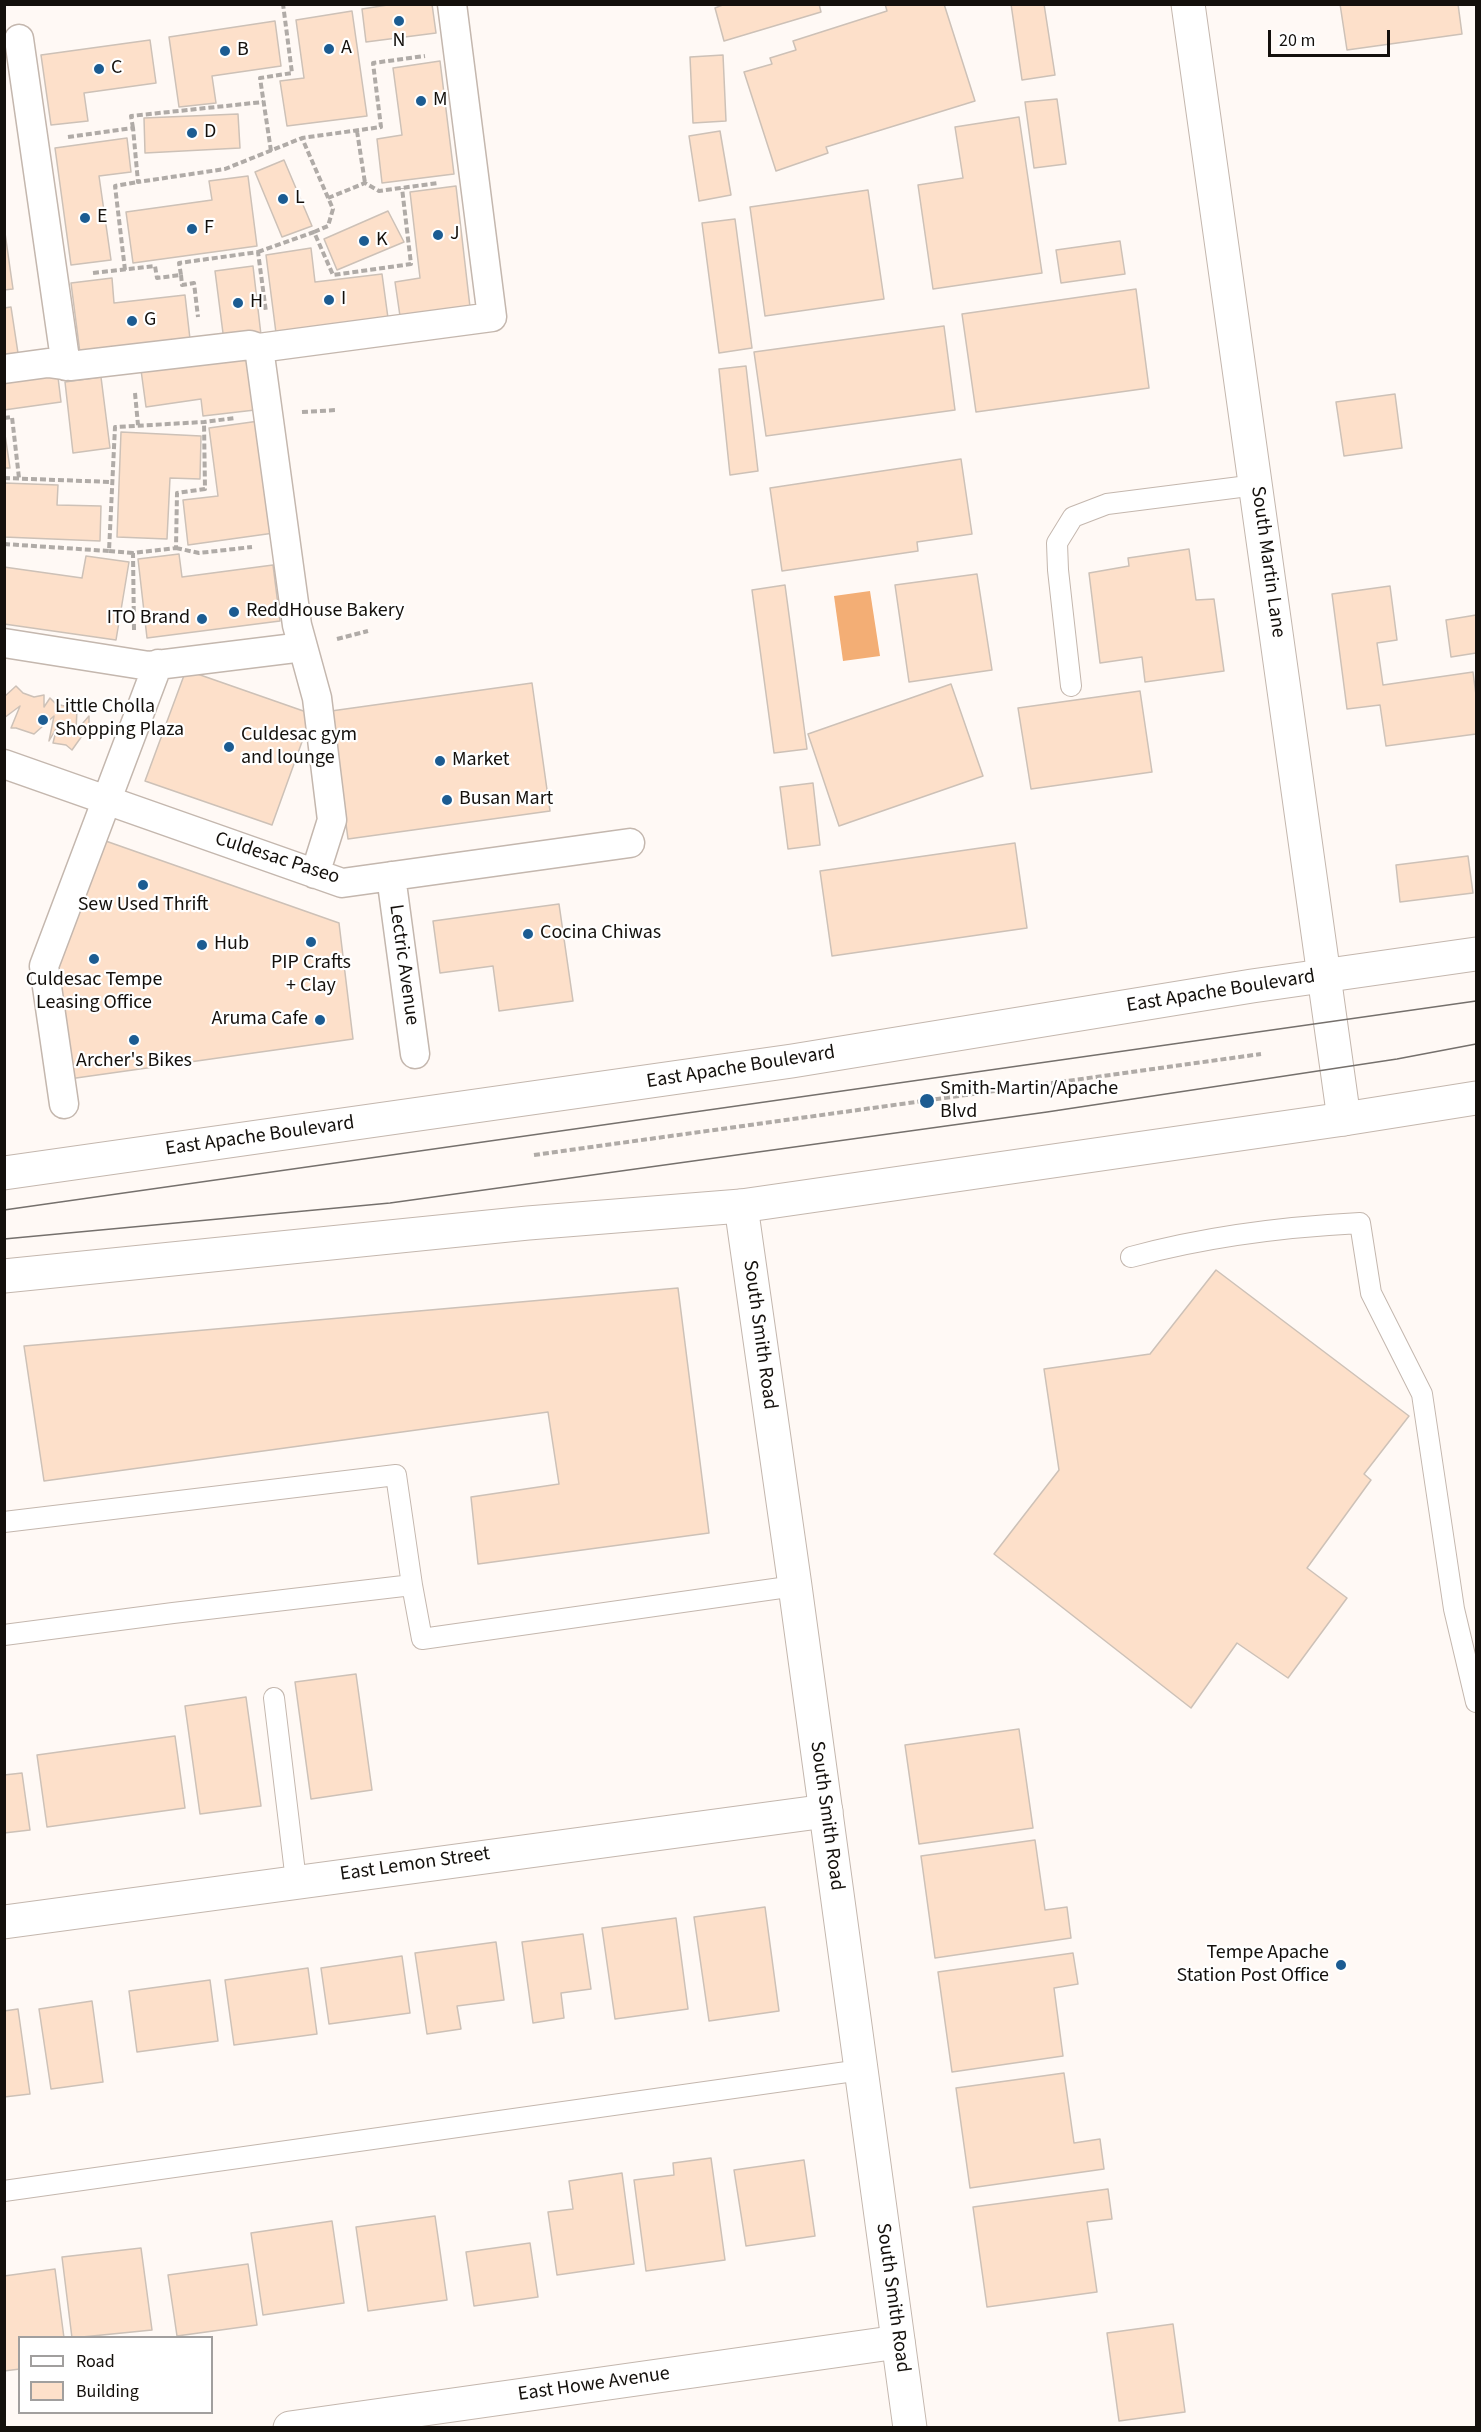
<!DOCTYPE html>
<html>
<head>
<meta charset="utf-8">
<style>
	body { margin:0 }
	#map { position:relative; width:1481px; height:2432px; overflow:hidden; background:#fff9f5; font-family:"Source Sans 3",sans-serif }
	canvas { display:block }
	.frame { position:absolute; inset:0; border:6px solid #14100c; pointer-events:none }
	.legend { position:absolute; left:18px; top:2336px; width:195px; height:78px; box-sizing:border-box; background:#fff; border:2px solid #a19f9e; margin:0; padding:8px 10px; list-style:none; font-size:18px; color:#14100c }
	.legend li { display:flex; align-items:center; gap:12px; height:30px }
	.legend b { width:30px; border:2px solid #a19f9e }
	.scale { position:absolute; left:1268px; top:30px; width:122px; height:27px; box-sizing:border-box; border:3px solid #14100c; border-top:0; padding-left:8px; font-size:18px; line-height:21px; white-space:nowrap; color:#14100c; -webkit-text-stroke:4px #fff; paint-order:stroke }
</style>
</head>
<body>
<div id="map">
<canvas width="1481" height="2432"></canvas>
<div class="frame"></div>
<ul class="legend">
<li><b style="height:8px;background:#fff"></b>Road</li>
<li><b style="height:16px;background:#fde0ca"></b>Building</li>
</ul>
<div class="scale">20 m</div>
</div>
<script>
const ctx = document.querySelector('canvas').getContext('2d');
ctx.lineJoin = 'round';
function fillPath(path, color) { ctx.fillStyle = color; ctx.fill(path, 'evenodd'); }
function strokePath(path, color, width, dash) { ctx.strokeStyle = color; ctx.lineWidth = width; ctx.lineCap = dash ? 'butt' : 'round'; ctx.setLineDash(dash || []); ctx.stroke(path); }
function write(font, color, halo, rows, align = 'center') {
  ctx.font = font + ' "Source Sans 3",sans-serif'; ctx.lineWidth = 4.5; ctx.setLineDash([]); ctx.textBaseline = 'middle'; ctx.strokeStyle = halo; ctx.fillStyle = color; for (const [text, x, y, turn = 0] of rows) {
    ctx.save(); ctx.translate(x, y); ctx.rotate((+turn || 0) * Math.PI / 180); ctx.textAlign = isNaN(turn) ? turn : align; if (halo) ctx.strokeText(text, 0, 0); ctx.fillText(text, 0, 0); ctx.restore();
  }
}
fillPath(new Path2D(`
	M870,591L880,656L843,661L834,596Z`), '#f3ae75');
const building = new Path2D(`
	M394,4H432L436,33L366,42L362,9Z
	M725,4H819L821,12L724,41L715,8Z
	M885,4H944L975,101L826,147L828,153L776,171L744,72L772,64L770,58L796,50L793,41L887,11Z
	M1011,4H1044L1055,75L1022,80Z
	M1340,4H1458L1462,34L1347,50Z
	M352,11L367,116L287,126L280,81L304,78L296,20Z
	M275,21L281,66L212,76L216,103L179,107L169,37Z
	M150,40L156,83L84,93L88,121L51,125L41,55Z
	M723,55L726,121L693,123L690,57Z
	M440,61L454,174L382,183L377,139L402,135L393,68Z
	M1057,99L1066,164L1034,168L1025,102Z
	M238,114L240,148L145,153L144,118Z
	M1019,117L1042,273L933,289L918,185L963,178L955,127Z
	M720,131L731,195L699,201L689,136Z
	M127,138L131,172L99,176L111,260L71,265L55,148Z
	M284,160L312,226L282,237L255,172Z
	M248,176L257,246L133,263L126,212L212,200L209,181Z
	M456,186L470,307L400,316L395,282L420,278L410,192Z
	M868,190L884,299L765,316L750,207Z
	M388,211L404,242L337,270L324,239Z
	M735,219L752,348L719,353L702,223Z
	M4,226L13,289L4,290Z
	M1120,241L1125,274L1061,283L1056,250Z
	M311,248L315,282L382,274L388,318L276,333L266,255Z
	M253,266L261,335L224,341L215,271Z
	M112,278L114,303L185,295L190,339L80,353L71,283Z
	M1136,289L1149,388L976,412L962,314Z
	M11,307L18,353L4,355V308Z
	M944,326L955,410L766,436L754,352Z
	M247,356L255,410L203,416L201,399L146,407L141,370Z
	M746,366L758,471L730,475L719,369Z
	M57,369L61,402L4,410V376Z
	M101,377L110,448L73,453L65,382Z
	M1395,394L1402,448L1344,456L1336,402Z
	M259,421L274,533L188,545L183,500L218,496L209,428Z
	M4,428L10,468H4Z
	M121,432L201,436L200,479L170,478L167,539L117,537Z
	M961,459L972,534L917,542L918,551L782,571L770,488Z
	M4,483L58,485L57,505L101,506L100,541L4,537Z
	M1189,549L1196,600L1214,599L1224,671L1145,682L1142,657L1100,663L1089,573L1129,566L1128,558Z
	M179,554L182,577L273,565L280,621L147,638L138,559Z
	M86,556L129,562L116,640L4,624V567L82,578Z
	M977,574L992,670L909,682L895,585Z
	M785,585L807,749L774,753L752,590Z
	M1390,586L1397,640L1377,643L1383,685L1473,672L1476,695V734L1386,746L1380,705L1347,709L1332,594Z
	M1476,615V653L1451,657L1446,620Z
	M186,670L312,714L272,825L145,781Z
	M532,683L550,811L348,839L331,711Z
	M951,684L983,776L839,826L808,734Z
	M16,686L23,693L34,697L44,695V707L50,698L56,704L77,709L76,731L89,716V726L72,750L66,745L53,743L57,727L49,741L54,716L34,734L16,728H11L20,706L4,718V697Z
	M1140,691L1152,772L1031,789L1018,708Z
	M813,783L820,845L788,849L780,787Z
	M100,839L339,923L353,1039L69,1079L55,967Z
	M1015,843L1027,928L832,956L820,871Z
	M1468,856L1473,893L1400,902L1396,865Z
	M559,904L573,1001L499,1011L493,966L440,973L433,921Z
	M1216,1270L1409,1416L1364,1474L1371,1480L1307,1568L1347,1598L1288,1678L1237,1643L1191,1708L994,1554L1059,1470L1044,1369L1150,1354Z
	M678,1288L709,1533L478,1564L471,1497L559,1484L548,1412L44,1481L24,1346Z
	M356,1674L372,1790L311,1799L295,1682Z
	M246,1697L261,1806L200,1814L185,1706Z
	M1019,1729L1033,1828L919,1844L905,1745Z
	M175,1736L185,1808L47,1827L37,1755Z
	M22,1773L30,1830L4,1833V1775Z
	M1035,1840L1045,1910L1067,1907L1071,1938L935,1958L921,1856Z
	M765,1907L779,2011L709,2021L694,1917Z
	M676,1918L688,2009L615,2019L602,1928Z
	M583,1934L591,1989L561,1993L564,2018L533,2023L522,1942Z
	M496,1942L504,2000L457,2006L461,2029L427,2034L415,1953Z
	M1073,1953L1078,1984L1054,1988L1063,2056L952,2072L938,1972Z
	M402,1956L410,2013L329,2024L321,1968Z
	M308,1968L317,2034L234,2045L225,1980Z
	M210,1980L218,2041L137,2052L129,1991Z
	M92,2001L103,2082L51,2089L39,2009Z
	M18,2009L30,2094L4,2097V2011Z
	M1064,2073L1074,2143L1100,2139L1104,2169L970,2188L956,2088Z
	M711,2158L725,2260L646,2271L634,2180L674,2175L673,2163Z
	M804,2160L815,2236L746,2246L734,2170Z
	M622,2173L634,2264L557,2275L548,2212L573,2209L569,2181Z
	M1108,2189L1112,2219L1087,2222L1097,2292L987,2307L973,2207Z
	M435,2216L447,2300L368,2311L356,2227Z
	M332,2221L344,2303L263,2315L251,2233Z
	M530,2243L538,2297L474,2306L466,2252Z
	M141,2248L152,2330L72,2338L62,2257Z
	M248,2264L257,2325L177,2336L168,2275Z
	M55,2269L64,2338H20V2369L4,2371V2276Z
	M1173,2324L1185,2412L1119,2421L1107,2333Z`);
fillPath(building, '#fde0ca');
strokePath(building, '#cdc1b7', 1.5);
const service = new Path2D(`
	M1071,686L1058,570L1057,543L1073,517L1107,504L1256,485
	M1131,1257C1208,1236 1281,1227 1360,1223L1371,1293L1422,1394L1454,1609L1476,1702
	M4,1522L396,1475L412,1585L173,1613L4,1635
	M412,1585L422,1639L795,1586
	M274,1698L296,1881
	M4,2191L861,2070`);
const pedestrian = new Path2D(`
	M19,39L66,366
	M4,369L48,363L70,366L250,345L259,348
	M4,643L149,666L303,647
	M4,764L342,883L630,843
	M315,874L332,820L317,698L297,625L259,348L492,317L452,4
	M391,876L415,1054
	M64,1104L44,966L158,664`);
const minor = new Path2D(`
	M1188,4L1344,1119
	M4,1922L826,1811
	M290,2428L898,2342`);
const tertiary = new Path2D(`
	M741,1206L795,1586L910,2428`);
const primary = new Path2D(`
	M4,1173L792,1061L1252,986L1476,954
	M4,1276L528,1223L741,1206L1344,1119L1476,1098`);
strokePath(service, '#c4b7ae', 22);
strokePath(pedestrian, '#c4b7ae', 31);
strokePath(minor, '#c4b7ae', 35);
strokePath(tertiary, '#c4b7ae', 35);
strokePath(primary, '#c4b7ae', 35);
strokePath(new Path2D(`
	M133,128L131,116L263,102
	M357,131L365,183
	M68,137L133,128L138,182L225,169L302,138
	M271,151L260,78L292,73L283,4
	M328,198L365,183L379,191L438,183
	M314,232L328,226L333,209L302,138L381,127L373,63L425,56
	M258,252L314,232L333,275L411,264L402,188
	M125,270L115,186L138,182
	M93,273L155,266L157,278L181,275L179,263L258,252L266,312
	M181,275L182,285L194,283L198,317
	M135,393L138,425
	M302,412L337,410
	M4,418L12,417L19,478
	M4,478L112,482
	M4,544L109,551
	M176,548L199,553L252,547
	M133,553L109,551L115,427L204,422L235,418
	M134,630L133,553L176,548L177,493L205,489L204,422
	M337,639L368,631
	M534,1155L1261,1054`), '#b0aba7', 4, [6, 3]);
strokePath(service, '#fff', 20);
strokePath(pedestrian, '#fff', 28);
strokePath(minor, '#fff', 33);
strokePath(tertiary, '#fff', 33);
strokePath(primary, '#fff', 33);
strokePath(new Path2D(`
	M4,1210L1476,1001
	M4,1239L390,1203L1047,1112L1397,1059L1476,1044`), '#75706c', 1.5);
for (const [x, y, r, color] of [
	[399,21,6,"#1c5c92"],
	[329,49,6,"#1c5c92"],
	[225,51,6,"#1c5c92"],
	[99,69,6,"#1c5c92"],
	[421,101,6,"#1c5c92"],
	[192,133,6,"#1c5c92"],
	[283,199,6,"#1c5c92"],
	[85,218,6,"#1c5c92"],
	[192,229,6,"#1c5c92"],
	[438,235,6,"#1c5c92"],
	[364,241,6,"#1c5c92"],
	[329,300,6,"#1c5c92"],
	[238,303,6,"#1c5c92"],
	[132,321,6,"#1c5c92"],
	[234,612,6,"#1c5c92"],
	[202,619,6,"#1c5c92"],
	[43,720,6,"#1c5c92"],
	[229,747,6,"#1c5c92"],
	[440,761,6,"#1c5c92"],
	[447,800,6,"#1c5c92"],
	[143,885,6,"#1c5c92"],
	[528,934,6,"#1c5c92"],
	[311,942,6,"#1c5c92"],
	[202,945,6,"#1c5c92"],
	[94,959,6,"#1c5c92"],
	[320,1020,6,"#1c5c92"],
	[134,1040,6,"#1c5c92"],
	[927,1101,8,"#1c5c92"],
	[1341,1965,6,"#1c5c92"]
]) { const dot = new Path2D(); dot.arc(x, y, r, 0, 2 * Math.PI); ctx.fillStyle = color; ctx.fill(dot); strokePath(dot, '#fff', 2); }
write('20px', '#14100c', '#fff', [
	["N",399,42,"center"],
	["A",341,49],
	["B",237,51],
	["C",111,69],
	["M",433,101],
	["D",204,133],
	["L",295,199],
	["E",97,218],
	["F",204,229],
	["J",450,235],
	["K",376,241],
	["I",341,300],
	["H",250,303],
	["G",144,321],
	["ReddHouse Bakery",246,612],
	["ITO Brand",190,619,"right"],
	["Little Cholla",55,708],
	["Shopping Plaza",55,731],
	["Culdesac gym",241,736],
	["and lounge",241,759],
	["Market",452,761],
	["Busan Mart",459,800],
	["Sew Used Thrift",143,906,"center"],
	["Cocina Chiwas",540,934],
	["Hub",214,945],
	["PIP Crafts",311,964,"center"],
	["+ Clay",311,987,"center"],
	["Culdesac Tempe",94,981,"center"],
	["Leasing Office",94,1004,"center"],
	["Aruma Cafe",308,1020,"right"],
	["Archer's Bikes",134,1062,"center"],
	["Smith-Martin/Apache",940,1090],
	["Blvd",940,1113],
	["Tempe Apache",1329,1954,"right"],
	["Station Post Office",1329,1977,"right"]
], 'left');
write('20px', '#14100c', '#fff', [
	["South Martin Lane",1267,562,82],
	["Culdesac Paseo",277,859,18],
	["Lectric Avenue",403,965,82],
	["East Apache Boulevard",1221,992,-9],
	["East Apache Boulevard",741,1068,-9],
	["East Apache Boulevard",260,1137,-8],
	["South Smith Road",759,1335,82],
	["South Smith Road",826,1816,82],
	["East Lemon Street",415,1865,-8],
	["South Smith Road",892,2298,82],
	["East Howe Avenue",594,2385,-8]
]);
</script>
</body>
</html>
